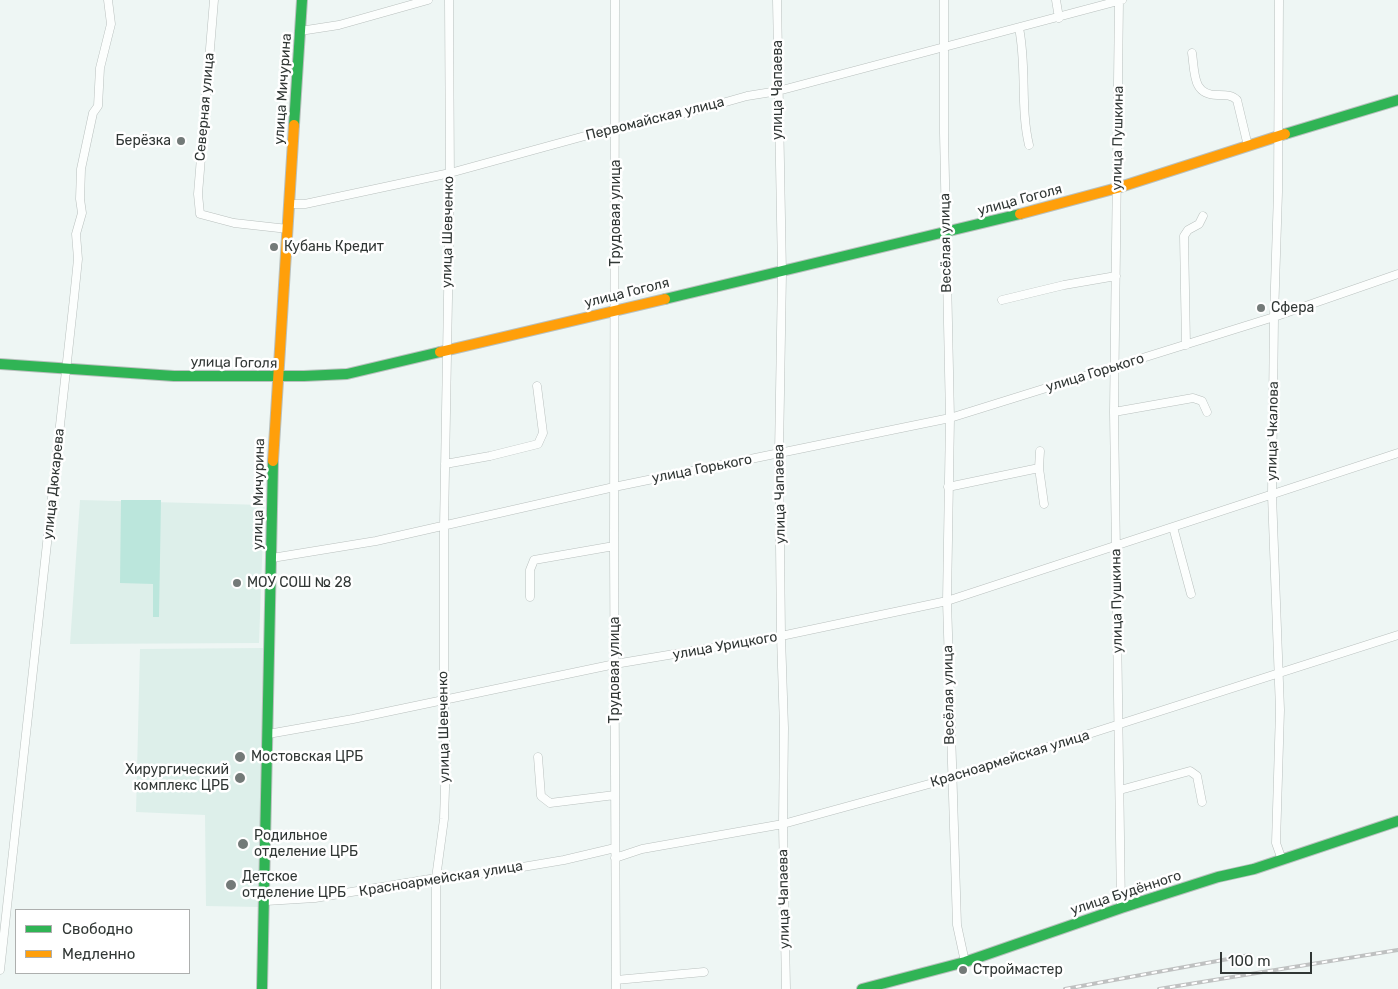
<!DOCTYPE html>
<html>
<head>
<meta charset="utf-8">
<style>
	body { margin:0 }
	#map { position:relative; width:1398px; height:989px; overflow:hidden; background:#eef6f4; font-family:Rubik,sans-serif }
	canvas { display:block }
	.legend { position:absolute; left:15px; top:909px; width:175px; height:65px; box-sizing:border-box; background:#fff; border:1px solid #adafae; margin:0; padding:6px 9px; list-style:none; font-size:15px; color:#313735 }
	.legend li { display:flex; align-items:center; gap:10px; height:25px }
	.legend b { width:25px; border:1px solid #adafae }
	.scale { position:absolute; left:1220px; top:952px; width:92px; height:22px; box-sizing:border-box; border:2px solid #313735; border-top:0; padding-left:6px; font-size:15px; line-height:18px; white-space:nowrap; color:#313735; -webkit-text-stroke:4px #fff; paint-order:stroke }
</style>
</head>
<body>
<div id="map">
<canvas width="1398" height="989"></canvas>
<ul class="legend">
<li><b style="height:6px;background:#30b455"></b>Свободно</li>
<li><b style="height:6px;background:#ff9f0a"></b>Медленно</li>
</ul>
<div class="scale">100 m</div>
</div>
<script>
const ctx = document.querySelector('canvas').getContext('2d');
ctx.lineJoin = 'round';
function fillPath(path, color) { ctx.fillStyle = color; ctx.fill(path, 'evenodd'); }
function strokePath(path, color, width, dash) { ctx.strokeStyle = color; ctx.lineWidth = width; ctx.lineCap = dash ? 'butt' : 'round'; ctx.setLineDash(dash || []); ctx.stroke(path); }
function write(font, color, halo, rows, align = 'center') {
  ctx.font = font + ' Rubik,sans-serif'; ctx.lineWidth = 5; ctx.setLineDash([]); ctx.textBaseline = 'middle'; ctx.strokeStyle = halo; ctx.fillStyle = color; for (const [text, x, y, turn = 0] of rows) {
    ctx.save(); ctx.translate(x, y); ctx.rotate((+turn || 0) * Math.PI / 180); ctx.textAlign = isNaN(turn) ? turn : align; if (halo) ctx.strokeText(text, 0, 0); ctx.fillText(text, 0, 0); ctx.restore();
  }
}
fillPath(new Path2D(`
	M80,500L264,505L259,643L70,644Z
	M263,648L259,907L206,906L205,815L136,812L140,649Z`), '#ddefea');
fillPath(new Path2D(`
	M121,500H161L159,617H153V584L120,583Z`), '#bbe6dc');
const street = new Path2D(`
	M214,0L198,194L200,214L234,223L288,229
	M615,0L614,546L616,989
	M777,0L782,273L779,453L781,636L784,728L783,824L786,989
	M944,0V133L950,418L947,601L957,925L965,962
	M1056,0L1059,18
	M1119,0L1114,412L1121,908
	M1279,0L1278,192L1274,317L1272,495L1280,710L1276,843L1282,860
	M1019,28C1027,67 1020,107 1029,145
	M300,31L339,25L428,0
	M1192,53C1195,73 1192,96 1219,95C1226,95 1232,95 1237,100L1248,146
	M289,204H305L450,173L603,131L694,111L747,96L778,91L1122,0
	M1002,300L1064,285L1116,276
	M1186,345L1184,236L1188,230L1199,224L1203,216
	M1114,412L1193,398L1202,401L1207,412
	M1040,451L1039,468L1044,504
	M445,464L490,456L538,444L543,433L537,386
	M948,487L1039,468
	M1173,527L1191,594
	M272,558L376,541L614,487L950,418L1274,317L1398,274
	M530,597V570L534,560L614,546
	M268,734L353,719L615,664L781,636L947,601L1398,453
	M538,757L541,796L550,803L615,795
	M1120,790L1190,771L1197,776L1202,802
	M615,858L642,849L783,824L951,778L1398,635
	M266,901L315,898L436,878L487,873L564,860L615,848
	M0,970L74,298L78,259L76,234L82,213L80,199L81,169L93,113L98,106L100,68L111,24L108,0
	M616,980L704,972
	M436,989V878L444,819L446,758L444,700V527L450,183L449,0`);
const fast = new Path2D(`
	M294,125L302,0
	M1285,134L1398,100
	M665,299L1020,214
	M0,364L174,376H304L347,374L440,352
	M262,989L273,461
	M862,989L965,962L1121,908L1218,877L1254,869L1398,821`);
const slow = new Path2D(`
	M1020,214L1117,188L1285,134
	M440,352L665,299
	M273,461L294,125`);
strokePath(street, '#b9c0be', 9);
strokePath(fast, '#b9c0be', 12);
strokePath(slow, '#b9c0be', 12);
strokePath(street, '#fcfefd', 8);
strokePath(fast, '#30b455', 10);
strokePath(slow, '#ff9f0a', 10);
const rail = new Path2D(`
	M1065,989L1250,955
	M1159,989L1398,950`);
strokePath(rail, '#bfc1c1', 4);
strokePath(rail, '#fff', 2, [5.5]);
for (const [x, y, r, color] of [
	[181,141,5,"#737a78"],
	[274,247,5,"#737a78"],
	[1261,308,5,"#737a78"],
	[237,583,5,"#737a78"],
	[240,757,6,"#737a78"],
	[240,778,6,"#737a78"],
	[243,844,6,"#737a78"],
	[231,885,6,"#737a78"],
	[963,970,5,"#737a78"]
]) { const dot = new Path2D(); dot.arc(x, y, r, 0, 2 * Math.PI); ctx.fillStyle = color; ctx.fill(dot); strokePath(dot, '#fff', 2); }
write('14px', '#313735', '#fff', [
	["улица Мичурина",283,89,-86],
	["улица Чапаева",778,90,-90],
	["Северная улица",205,107,-85],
	["Первомайская улица",655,119,-14],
	["улица Пушкина",1118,138,-89],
	["улица Гоголя",1020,200,-15],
	["Трудовая улица",616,213,-90],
	["улица Шевченко",448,232,-89],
	["Весёлая улица",946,243,-91],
	["улица Гоголя",627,293,-14],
	["улица Гоголя",234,363,1],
	["улица Горького",1095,373,-17],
	["улица Чкалова",1273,431,-89],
	["улица Горького",702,469,-11],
	["улица Дюкарева",54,484,-84],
	["улица Мичурина",259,494,-89],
	["улица Чапаева",780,494,-91],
	["улица Пушкина",1117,601,-91],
	["улица Урицкого",725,646,-10],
	["Трудовая улица",615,670,-90],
	["Весёлая улица",949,695,-91],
	["улица Шевченко",444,727,-91],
	["Красноармейская улица",1010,759,-17],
	["Красноармейская улица",441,879,-9],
	["улица Будённого",1126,893,-18],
	["улица Чапаева",784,899,-91]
]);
write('14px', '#313735', '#fff', [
	["Берёзка",171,141,"right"],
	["Кубань Кредит",284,247],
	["Сфера",1271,308],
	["МОУ СОШ № 28",247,583],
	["Мостовская ЦРБ",251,757],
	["Хирургический",229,770,"right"],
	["комплекс ЦРБ",229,786,"right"],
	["Родильное",254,836],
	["отделение ЦРБ",254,852],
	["Детское",242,877],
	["отделение ЦРБ",242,893],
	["Строймастер",973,970]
], 'left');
</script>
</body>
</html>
